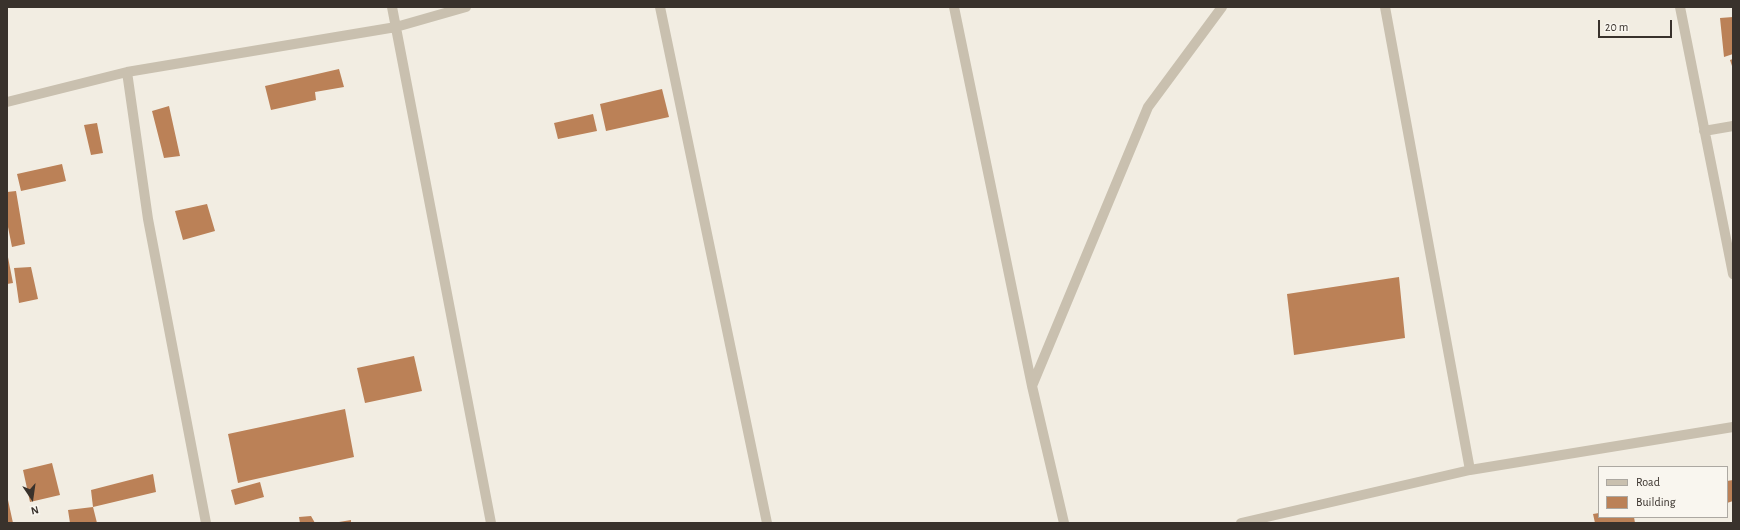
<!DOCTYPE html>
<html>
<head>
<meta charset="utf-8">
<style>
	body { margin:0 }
	#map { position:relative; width:1740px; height:530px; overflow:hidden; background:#f2ede2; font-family:"Alegreya Sans",sans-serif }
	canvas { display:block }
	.frame { position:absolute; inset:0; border:8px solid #39322c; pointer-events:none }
	.legend { position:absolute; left:1598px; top:466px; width:130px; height:52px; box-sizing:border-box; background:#f9f6ef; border:1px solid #aca8a1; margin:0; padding:5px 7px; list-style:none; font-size:12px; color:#39322c }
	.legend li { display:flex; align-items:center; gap:8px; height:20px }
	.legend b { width:20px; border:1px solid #aca8a1 }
	.north { position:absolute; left:12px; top:478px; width:40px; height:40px; -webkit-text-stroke:3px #f9f6ef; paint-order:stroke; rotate:167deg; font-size:11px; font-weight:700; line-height:16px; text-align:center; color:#39322c }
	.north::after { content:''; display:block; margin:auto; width:14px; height:18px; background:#39322c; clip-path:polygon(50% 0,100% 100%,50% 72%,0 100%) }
	.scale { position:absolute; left:1598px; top:20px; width:74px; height:18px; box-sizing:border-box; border:2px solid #39322c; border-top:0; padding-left:5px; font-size:12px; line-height:14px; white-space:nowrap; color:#39322c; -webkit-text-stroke:3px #f9f6ef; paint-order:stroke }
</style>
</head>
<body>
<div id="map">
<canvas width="1740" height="530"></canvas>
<div class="frame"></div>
<ul class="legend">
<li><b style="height:5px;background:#c9c0af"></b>Road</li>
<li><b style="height:11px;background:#bb8157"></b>Building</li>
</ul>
<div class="north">N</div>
<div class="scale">20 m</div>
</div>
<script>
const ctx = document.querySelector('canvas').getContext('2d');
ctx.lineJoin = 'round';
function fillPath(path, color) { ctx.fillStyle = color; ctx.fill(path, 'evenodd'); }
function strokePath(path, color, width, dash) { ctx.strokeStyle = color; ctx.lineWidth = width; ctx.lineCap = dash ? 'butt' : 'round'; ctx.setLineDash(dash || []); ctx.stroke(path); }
fillPath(new Path2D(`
	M1733,17V54L1724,57L1720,18Z
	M1733,59V69L1730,60Z
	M339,69L344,87L315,92L316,100L271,110L265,86Z
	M662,89L669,117L606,131L600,104Z
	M169,106L180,156L164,158L152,111Z
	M593,114L597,131L558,139L554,123Z
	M97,123L103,153L91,155L84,125Z
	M62,164L66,181L21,191L17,174Z
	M16,191L25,244L12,247L7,222V192Z
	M207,204L215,231L183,240L175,211Z
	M7,252L13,283L7,284Z
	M31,267L38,299L19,303L14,268Z
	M1399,277L1405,338L1294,355L1287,294Z
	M414,356L422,391L365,403L357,368Z
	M345,409L354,457L238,483L228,434Z
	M52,463L60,495L30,502L23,470Z
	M153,474L156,492L93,507L91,490Z
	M1733,480V501L1727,503V481Z
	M260,482L264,497L235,505L231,490Z
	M7,500H8L13,523H7Z
	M93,507L97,523H70L68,510Z
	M1599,513V517H1634L1635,523H1595L1593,514Z
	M311,516L315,523H300L299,517Z
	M351,520V523H339V522Z`), '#bb8157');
strokePath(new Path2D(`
	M392,7L491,523
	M660,7L767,523
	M954,7L1032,386L1064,523
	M1385,7L1470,470
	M1680,7L1733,274
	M127,72L148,219L206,523
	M7,102L127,72L396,27L466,7
	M1704,131L1733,126
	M1032,386L1148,107L1222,7
	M1241,523L1470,470L1733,427`), '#c9c0af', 10);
</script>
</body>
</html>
